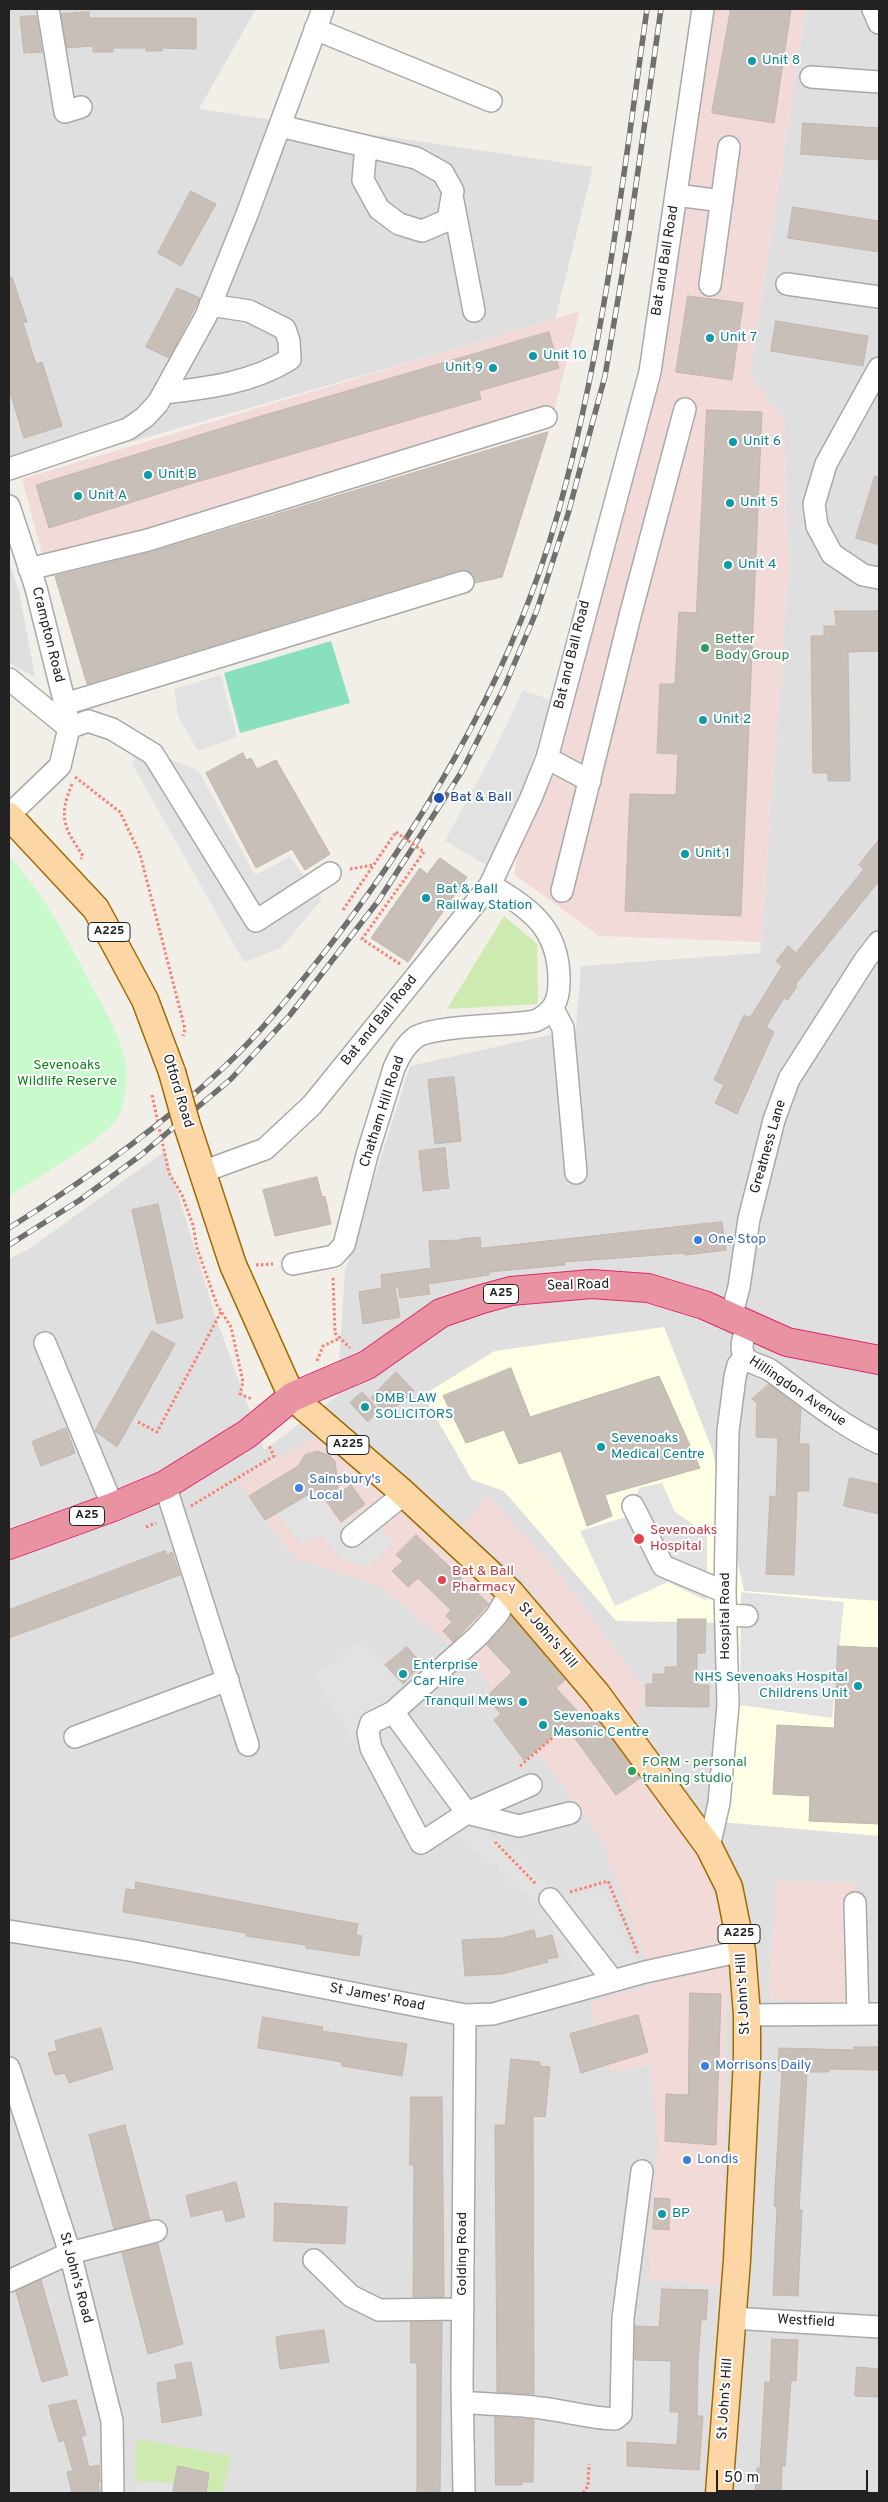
<!DOCTYPE html>
<html>
<head>
<meta charset="utf-8">
<style>
	body { margin:0 }
	#map { position:relative; width:888px; height:2502px; overflow:hidden; background:#f2efe9; font-family:Overpass,sans-serif }
	canvas { display:block }
	.frame { position:absolute; inset:0; border:10px solid #222; pointer-events:none }
	.scale { position:absolute; left:716px; top:2470px; width:152px; height:22px; box-sizing:border-box; border:2px solid #222; border-top:0; padding-left:6px; font-size:15px; line-height:18px; white-space:nowrap; color:#222; -webkit-text-stroke:4px #fff; paint-order:stroke }
</style>
</head>
<body>
<div id="map">
<canvas width="888" height="2502"></canvas>
<div class="frame"></div>
<div class="scale">50 m</div>
</div>
<script>
const ctx = document.querySelector('canvas').getContext('2d');
ctx.lineJoin = 'round';
function fillPath(path, color) { ctx.fillStyle = color; ctx.fill(path, 'evenodd'); }
function strokePath(path, color, width, dash) { ctx.strokeStyle = color; ctx.lineWidth = width; ctx.lineCap = dash ? 'butt' : 'round'; ctx.setLineDash(dash || []); ctx.stroke(path); }
function write(font, color, halo, rows, align = 'center') {
  ctx.font = font + ' Overpass,sans-serif'; ctx.lineWidth = 4; ctx.setLineDash([]); ctx.textBaseline = 'middle'; ctx.strokeStyle = halo; ctx.fillStyle = color; for (const [text, x, y, turn = 0] of rows) {
    ctx.save(); ctx.translate(x, y); ctx.rotate((+turn || 0) * Math.PI / 180); ctx.textAlign = isNaN(turn) ? turn : align; if (halo) ctx.strokeText(text, 0, 0); ctx.fillText(text, 0, 0); ctx.restore();
  }
}
fillPath(new Path2D(`
	M9,9H256L199,109L593,167L555,320L9,477Z
	M806,9H879V2493H9V1259L29,1249L165,1151L216,1318L264,1450L337,1396L345,1271L410,1066L576,1029L581,966L760,953L789,570L784,420L750,375Z
	M9,561L19,592L35,677L9,663Z`), '#e0dfdf');
fillPath(new Path2D(`
	M703,9H806L750,375L784,420L789,570L761,942L599,936L515,875L517,849L650,372Z
	M580,311L550,427L47,572L22,479Z
	M322,1434L427,1519L598,1705L708,1864L730,1945L727,2000L722,2286L648,2279L657,2141L650,2065L610,2072L589,2003L655,1983L602,1840L479,1670L382,1587L297,1559L265,1520L237,1479Z
	M488,1496L555,1568L646,1691L635,1721L526,1583L463,1525Z
	M776,1881L857,1883L855,2004L769,2000Z`), '#f2dad9');
fillPath(new Path2D(`
	M664,1327L712,1449L744,1591L879,1601V1836L721,1822L738,1623L616,1621L504,1491L472,1480L423,1395L495,1351Z`), '#ffffe5');
fillPath(new Path2D(`
	M504,916L537,944L538,1004L447,1009Z
	M136,2439L231,2456L223,2493L206,2491L209,2473L178,2466L175,2483L136,2481Z`), '#cdebb0');
fillPath(new Path2D(`
	M9,856C44,894 69,941 92,987C104,1008 116,1029 123,1052C129,1070 127,1099 119,1116C108,1137 32,1181 9,1196Z`), '#c8facc');
fillPath(new Path2D(`
	M331,641L350,703L240,733L224,673Z`), '#88e0be');
fillPath(new Path2D(`
	M221,675L237,737L198,751L178,716L174,689Z
	M523,690L551,700L522,794L486,865L445,841L496,747Z
	M147,750L198,770L255,875L290,857L322,899L281,948L244,962L131,762Z
	M662,1483L675,1512L707,1534V1601L668,1582L615,1606L580,1531L629,1516L639,1488Z
	M303,1494L319,1496L340,1524L363,1510L394,1543L368,1567L341,1559L321,1536L301,1544L277,1515Z
	M741,1592L844,1602L832,1718L740,1705Z
	M362,1640L403,1684L390,1697L484,1817L468,1814L561,1898L604,1888L640,1970L584,1985L537,1903L458,1837L419,1850L314,1676Z
	M136,2481L175,2483L173,2493H137Z`), '#e2e2e2');
const building = new Path2D(`
	M731,9H791L774,123L712,113Z
	M89,12V18H196V49L162,48V51H146V48H113V52H93V46L67,48L61,14Z
	M36,16L42,52L24,53L20,17Z
	M803,123L879,128V160L801,154Z
	M191,191L216,204L181,266L158,253Z
	M793,207L879,221V252L788,238Z
	M9,277H12L27,322L23,323L36,364L42,362L62,426L24,438L9,389Z
	M177,288L200,298L169,358L146,347Z
	M688,296L743,303L732,380L676,372Z
	M776,321L868,336L863,366L771,351Z
	M549,332L559,368L479,391L481,399L190,484L49,528L36,485L258,417Z
	M707,410L762,412L741,916L625,911L630,794L676,795L678,754L657,753L660,684H675L679,612L696,613Z
	M548,432L502,577L475,583L471,573L459,570L87,684L55,576L152,552Z
	M875,476L879,477V545L856,538Z
	M835,611H879V651L848,652L850,781H828V773H813L811,636H824V626H836Z
	M243,753L246,760L251,758L257,769L276,760L330,854L305,870L292,849L256,868L206,773Z
	M879,840V881L795,985L797,986L788,1000L784,998L766,1027L774,1032L737,1114L715,1103L724,1085L714,1080L744,1015L750,1018L782,966L776,961L788,946L796,953L864,869L859,865Z
	M440,858L467,877L408,962L371,938L420,868L427,874Z
	M454,1077L461,1141L435,1144L428,1080Z
	M445,1148L449,1188L423,1191L419,1151Z
	M317,1177L322,1197L325,1196L331,1224L275,1236L263,1190Z
	M158,1204L183,1318L157,1324L132,1210Z
	M722,1222L726,1250L685,1255V1253L564,1262L565,1265L489,1272V1275L428,1284L430,1294L400,1298L398,1287H395L400,1317L363,1324L359,1292L382,1288L381,1275L431,1268L429,1241L461,1240V1239L480,1237L481,1248Z
	M152,1331L175,1344L117,1447L95,1431Z
	M511,1368L530,1417L659,1376L700,1468L605,1495L612,1516L587,1526L561,1451L519,1464L504,1430L466,1443L443,1396Z
	M396,1372L414,1391L387,1415L371,1398Z
	M769,1384L801,1409L799,1444H809V1491H797L794,1575L766,1574L770,1496L776,1497L778,1438L756,1437L757,1403L752,1399Z
	M362,1392L379,1410L368,1422L350,1403Z
	M66,1428L75,1453L41,1466L32,1442Z
	M318,1451L330,1456L335,1461L339,1494L351,1485L365,1504L341,1522L318,1489L265,1520L249,1496L298,1466L305,1455Z
	M850,1478L879,1484V1514L844,1506Z
	M416,1535L489,1604L453,1642L443,1631L452,1622L446,1616L451,1610L418,1578L408,1587L392,1571L403,1561L396,1555Z
	M165,1551L167,1555L172,1552L180,1575L9,1638V1610Z
	M511,1616L565,1680L556,1688L584,1718L592,1712L640,1778L616,1795L566,1726L524,1760L494,1720L501,1714L486,1697L512,1672L487,1645Z
	M678,1619H706L705,1653H697V1685H709V1707L646,1706V1684H653V1674H665V1667H677Z
	M838,1646L879,1648V1824L809,1821L810,1796L773,1794L777,1725L834,1728Z
	M407,1647L422,1664L403,1684L385,1665Z
	M136,1882L358,1924L356,1935L362,1936L359,1956L306,1948V1945L246,1936V1933L123,1912L126,1889L135,1890Z
	M534,1930L536,1939L552,1935L558,1957L547,1959L548,1962L502,1974L465,1976L462,1940L502,1938Z
	M690,1993L721,1994L716,2145L665,2141L666,2094L688,2095Z
	M638,2015L648,2052L581,2073L570,2034Z
	M263,2017L323,2027L322,2031L407,2044L402,2076L342,2066V2062L258,2048Z
	M101,2028L113,2069L69,2083L65,2073L55,2075L48,2053L57,2051L55,2041Z
	M854,2047H879V2070L829,2069V2072H807L799,2210H802L798,2296L773,2295L777,2207L774,2206L782,2071H778L779,2048L854,2050Z
	M511,2059L540,2062V2066L550,2067L545,2117L533,2116L534,2394L497,2392L495,2125H505Z
	M411,2097H442L444,2297H413L414,2165H410Z
	M125,2125L150,2220L114,2229L89,2135Z
	M236,2182L245,2217L226,2222L223,2209L191,2217L186,2196Z
	M655,2198L670,2199L669,2230L653,2229Z
	M275,2203L347,2207L345,2244L274,2241Z
	M158,2244L183,2344L148,2354L122,2253Z
	M41,2280L68,2375L42,2382L16,2292Z
	M662,2289L708,2290L706,2320H701L698,2363L697,2416H703L699,2470L627,2466V2442L677,2445L679,2412H670L671,2361L635,2360V2326L659,2327Z
	M411,2322H442L440,2493H417V2363H411Z
	M324,2330L329,2362L280,2369L276,2337Z
	M772,2339L798,2340L796,2381L791,2380L785,2466L782,2465L781,2493H755L757,2468H760L765,2382H770Z
	M191,2362L202,2415L162,2423L157,2383L177,2379L175,2365Z
	M857,2367L879,2369V2397L855,2396Z
	M76,2400L86,2435L81,2437L89,2467L99,2465L100,2482H98L100,2493H72L67,2472L73,2471L64,2440L59,2442L51,2416L49,2406Z
	M495,2417L534,2420L533,2482H522V2485H496Z
	M178,2466L209,2473L206,2493H173Z`);
fillPath(building, '#c7bfb8');
strokePath(building, '#c4b6ab', 1);
const minor = new Path2D(`
	M48,9L65,112L81,107
	M873,9L879,23
	M315,29L491,101
	M811,77L879,82
	M280,126L416,158L443,173L453,191L448,220L422,231L399,224L379,209L363,180L366,146
	M676,195L722,201
	M453,201L474,311
	M787,284L879,297
	M710,285L729,147
	M879,368L826,464L814,504L817,526L832,554L863,575L879,578
	M164,393C207,388 252,383 290,359L289,341L285,329L249,311L210,305
	M9,469L128,429L145,417L158,403L206,316L246,217L323,9
	M9,506L36,588L65,704L69,728L60,766L9,815
	M29,569L148,540L546,417
	M9,679L69,728L88,721L112,729L153,754L256,921L330,873
	M65,704L463,582
	M547,758L590,781
	M562,891L630,616L685,409
	M553,1009L563,1028L576,1173
	M202,1172L265,1149L312,1105L490,885L531,798L547,758L650,372L703,9
	M293,1264L334,1256L344,1245L367,1155L394,1068C399,1056 405,1045 416,1037C435,1025 508,1026 535,1021C553,1013 559,1001 559,982C560,930 531,908 490,885
	M731,1317L739,1287L749,1219L774,1120L789,1079L865,960L879,942
	M749,1325C745,1333 739,1346 744,1355C748,1364 762,1365 770,1370C806,1396 839,1424 879,1443
	M45,1343L113,1507
	M165,1485L248,1745
	M633,1506L663,1566L725,1592
	M352,1536L404,1494
	M510,1592L497,1615L478,1636L393,1712L371,1723L368,1733L371,1748L421,1843L467,1813L531,1785
	M726,1615L747,1616
	M393,1712L467,1813
	M75,1737L228,1680
	M467,1813L519,1826L570,1813
	M709,1847L719,1803L728,1705L725,1592L728,1431L735,1377L738,1365L745,1357
	M550,1899L613,1981
	M855,1903L858,2014
	M9,1931L135,1951L465,2015L493,2014L645,1972L742,1951
	M747,2015L879,2014
	M9,2068L70,2253L112,2421L113,2493
	M314,2260L351,2296L379,2310L463,2309
	M9,2281L70,2253L156,2231
	M732,2318L879,2327
	M463,2402C489,2405 516,2404 541,2408C566,2411 589,2418 615,2419L621,2414L623,2318L642,2171
	M464,2493L462,2385L465,2015`);
const major = new Path2D(`
	M9,816L96,909L145,1000L172,1072
	M186,1122L233,1265L292,1397L400,1490L510,1592L597,1694L709,1847L729,1887L742,1951L747,2015V2059L737,2260L719,2493`);
const highway = new Path2D(`
	M9,1545L113,1507L165,1485L247,1434L292,1397L367,1365L441,1313L482,1299L511,1291L591,1284L648,1288L704,1305L787,1342L879,1360`);
strokePath(minor, '#a9a9a9', 24);
strokePath(major, '#a06b00', 29);
strokePath(highway, '#dc2a67', 30);
strokePath(new Path2D(`
	M75,777L120,812L140,854L185,1029L183,1036
	M72,784C58,818 64,827 83,856L81,859
	M350,869L373,865
	M343,910L396,832
	M400,964L362,939L424,852
	M152,1095L169,1173L182,1195L193,1225L197,1248L217,1305L231,1327L243,1382L240,1394L252,1399
	M256,1265L273,1264
	M333,1278L335,1333L350,1348
	M317,1361L323,1346L340,1338
	M138,1422L157,1432L221,1312
	M191,1506L274,1456L269,1446
	M146,1527L156,1523
	M520,1766L557,1734
	M495,1842L536,1884
	M570,1892L608,1881L638,1954
	M583,2493L588,2486L589,2464`), '#fa8072', 3, [2.5, 2.5]);
strokePath(minor, '#fff', 21);
strokePath(major, '#fcd6a4', 26);
strokePath(highway, '#e892a2', 28);
const rail = new Path2D(`
	M9,1228C84,1181 157,1130 222,1069C263,1031 297,987 331,944C431,814 513,672 558,513C604,348 623,177 647,9
	M9,1245L80,1200L141,1155L231,1079L290,1015L379,900L462,771L504,688L537,610L568,514L605,376L629,234L661,9`);
strokePath(rail, '#707070', 5.5);
strokePath(rail, '#fff', 4, [11]);
const majorBridge = new Path2D(`
	M172,1072L186,1122`);
strokePath(majorBridge, '#a06b00', 29, []);
strokePath(new Path2D(`
	M396,832L424,852`), '#fa8072', 3, [2.5, 2.5]);
strokePath(majorBridge, '#fcd6a4', 26);
for (const [x, y, r, color] of [
	[752,61,5,"#0f9aa8"],
	[710,338,5,"#0f9aa8"],
	[533,356,5,"#0f9aa8"],
	[493,368,5,"#0f9aa8"],
	[733,442,5,"#0f9aa8"],
	[148,475,5,"#0f9aa8"],
	[78,496,5,"#0f9aa8"],
	[730,503,5,"#0f9aa8"],
	[728,565,5,"#0f9aa8"],
	[705,648,5,"#2e9e5b"],
	[703,720,5,"#0f9aa8"],
	[439,798,6,"#1a4fb4"],
	[685,854,5,"#0f9aa8"],
	[426,898,5,"#0f9aa8"],
	[698,1240,5,"#3f7fe0"],
	[365,1407,5,"#0f9aa8"],
	[601,1447,5,"#0f9aa8"],
	[299,1488,5,"#3f7fe0"],
	[639,1539,6,"#e0444e"],
	[442,1580,5,"#e0444e"],
	[403,1674,5,"#0f9aa8"],
	[858,1686,5,"#0f9aa8"],
	[523,1702,5,"#0f9aa8"],
	[543,1725,5,"#0f9aa8"],
	[632,1771,5,"#2e9e5b"],
	[705,2066,5,"#3f7fe0"],
	[687,2160,5,"#3f7fe0"],
	[662,2214,5,"#0f9aa8"]
]) { const dot = new Path2D(); dot.arc(x, y, r, 0, 2 * Math.PI); ctx.fillStyle = color; ctx.fill(dot); strokePath(dot, '#fff', 2); }
for (const [x, y, w] of [
	[109,932,42],
	[501,1294,35],
	[348,1445,42],
	[87,1516,35],
	[739,1934,42]
]) { const box = new Path2D(); box.roundRect(x - w / 2, y - 9.5, w, 19, 4); ctx.fillStyle = '#fff'; ctx.fill(box); strokePath(box, '#222', 1); }
write('bold 12px', '#222', null, [
	["A225",109,932],
	["A25",501,1294],
	["A225",348,1445],
	["A25",87,1516],
	["A225",739,1934]
]);
write('14px', '#0d838f', '#fff', [
	["Unit 8",762,61],
	["Unit 7",720,338],
	["Unit 10",543,356],
	["Unit 9",483,368,"right"],
	["Unit 6",743,442],
	["Unit B",158,475],
	["Unit A",88,496],
	["Unit 5",740,503],
	["Unit 4",738,565],
	["Unit 2",713,720],
	["Unit 1",695,854],
	["Bat & Ball",436,890],
	["Railway Station",436,906],
	["DMB LAW",375,1399],
	["SOLICITORS",375,1415],
	["Sevenoaks",611,1439],
	["Medical Centre",611,1455],
	["Enterprise",413,1666],
	["Car Hire",413,1682],
	["NHS Sevenoaks Hospital",848,1678,"right"],
	["Childrens Unit",848,1694,"right"],
	["Tranquil Mews",513,1702,"right"],
	["Sevenoaks",553,1717],
	["Masonic Centre",553,1733],
	["BP",672,2214]
], 'left');
write('14px', '#222', '#fff', [
	["Bat and Ball Road",666,261,-81],
	["Crampton Road",47,635,76],
	["Bat and Ball Road",573,655,-76],
	["Bat and Ball Road",380,1021,-51],
	["Otford Road",177,1091,73],
	["Chatham Hill Road",383,1112,-72],
	["Greatness Lane",769,1147,-74],
	["Seal Road",578,1286,-2],
	["Hillingdon Avenue",797,1392,34],
	["Hospital Road",726,1616,-90],
	["St John's Hill",547,1636,49],
	["St John's Hill",744,1994,-93],
	["St James' Road",377,1998,11],
	["Golding Road",463,2254,-90],
	["St John's Road",75,2278,75],
	["Westfield",806,2322,3],
	["St John's Hill",726,2399,-86]
]);
write('14px', '#27864d', '#fff', [
	["Better",715,640],
	["Body Group",715,656],
	["FORM - personal",642,1763],
	["training studio",642,1779]
], 'left');
write('14px', '#164399', '#fff', [
	["Bat & Ball",450,798]
], 'left');
write('14px', '#0c8416', '#fff', [
	["Sevenoaks",67,1066],
	["Wildlife Reserve",67,1082]
]);
write('14px', '#366cbe', '#fff', [
	["One Stop",708,1240],
	["Sainsbury's",309,1480],
	["Local",309,1496],
	["Morrisons Daily",715,2066],
	["Londis",697,2160]
], 'left');
write('14px', '#be3a42', '#fff', [
	["Sevenoaks",650,1531],
	["Hospital",650,1547],
	["Bat & Ball",452,1572],
	["Pharmacy",452,1588]
], 'left');
</script>
</body>
</html>
